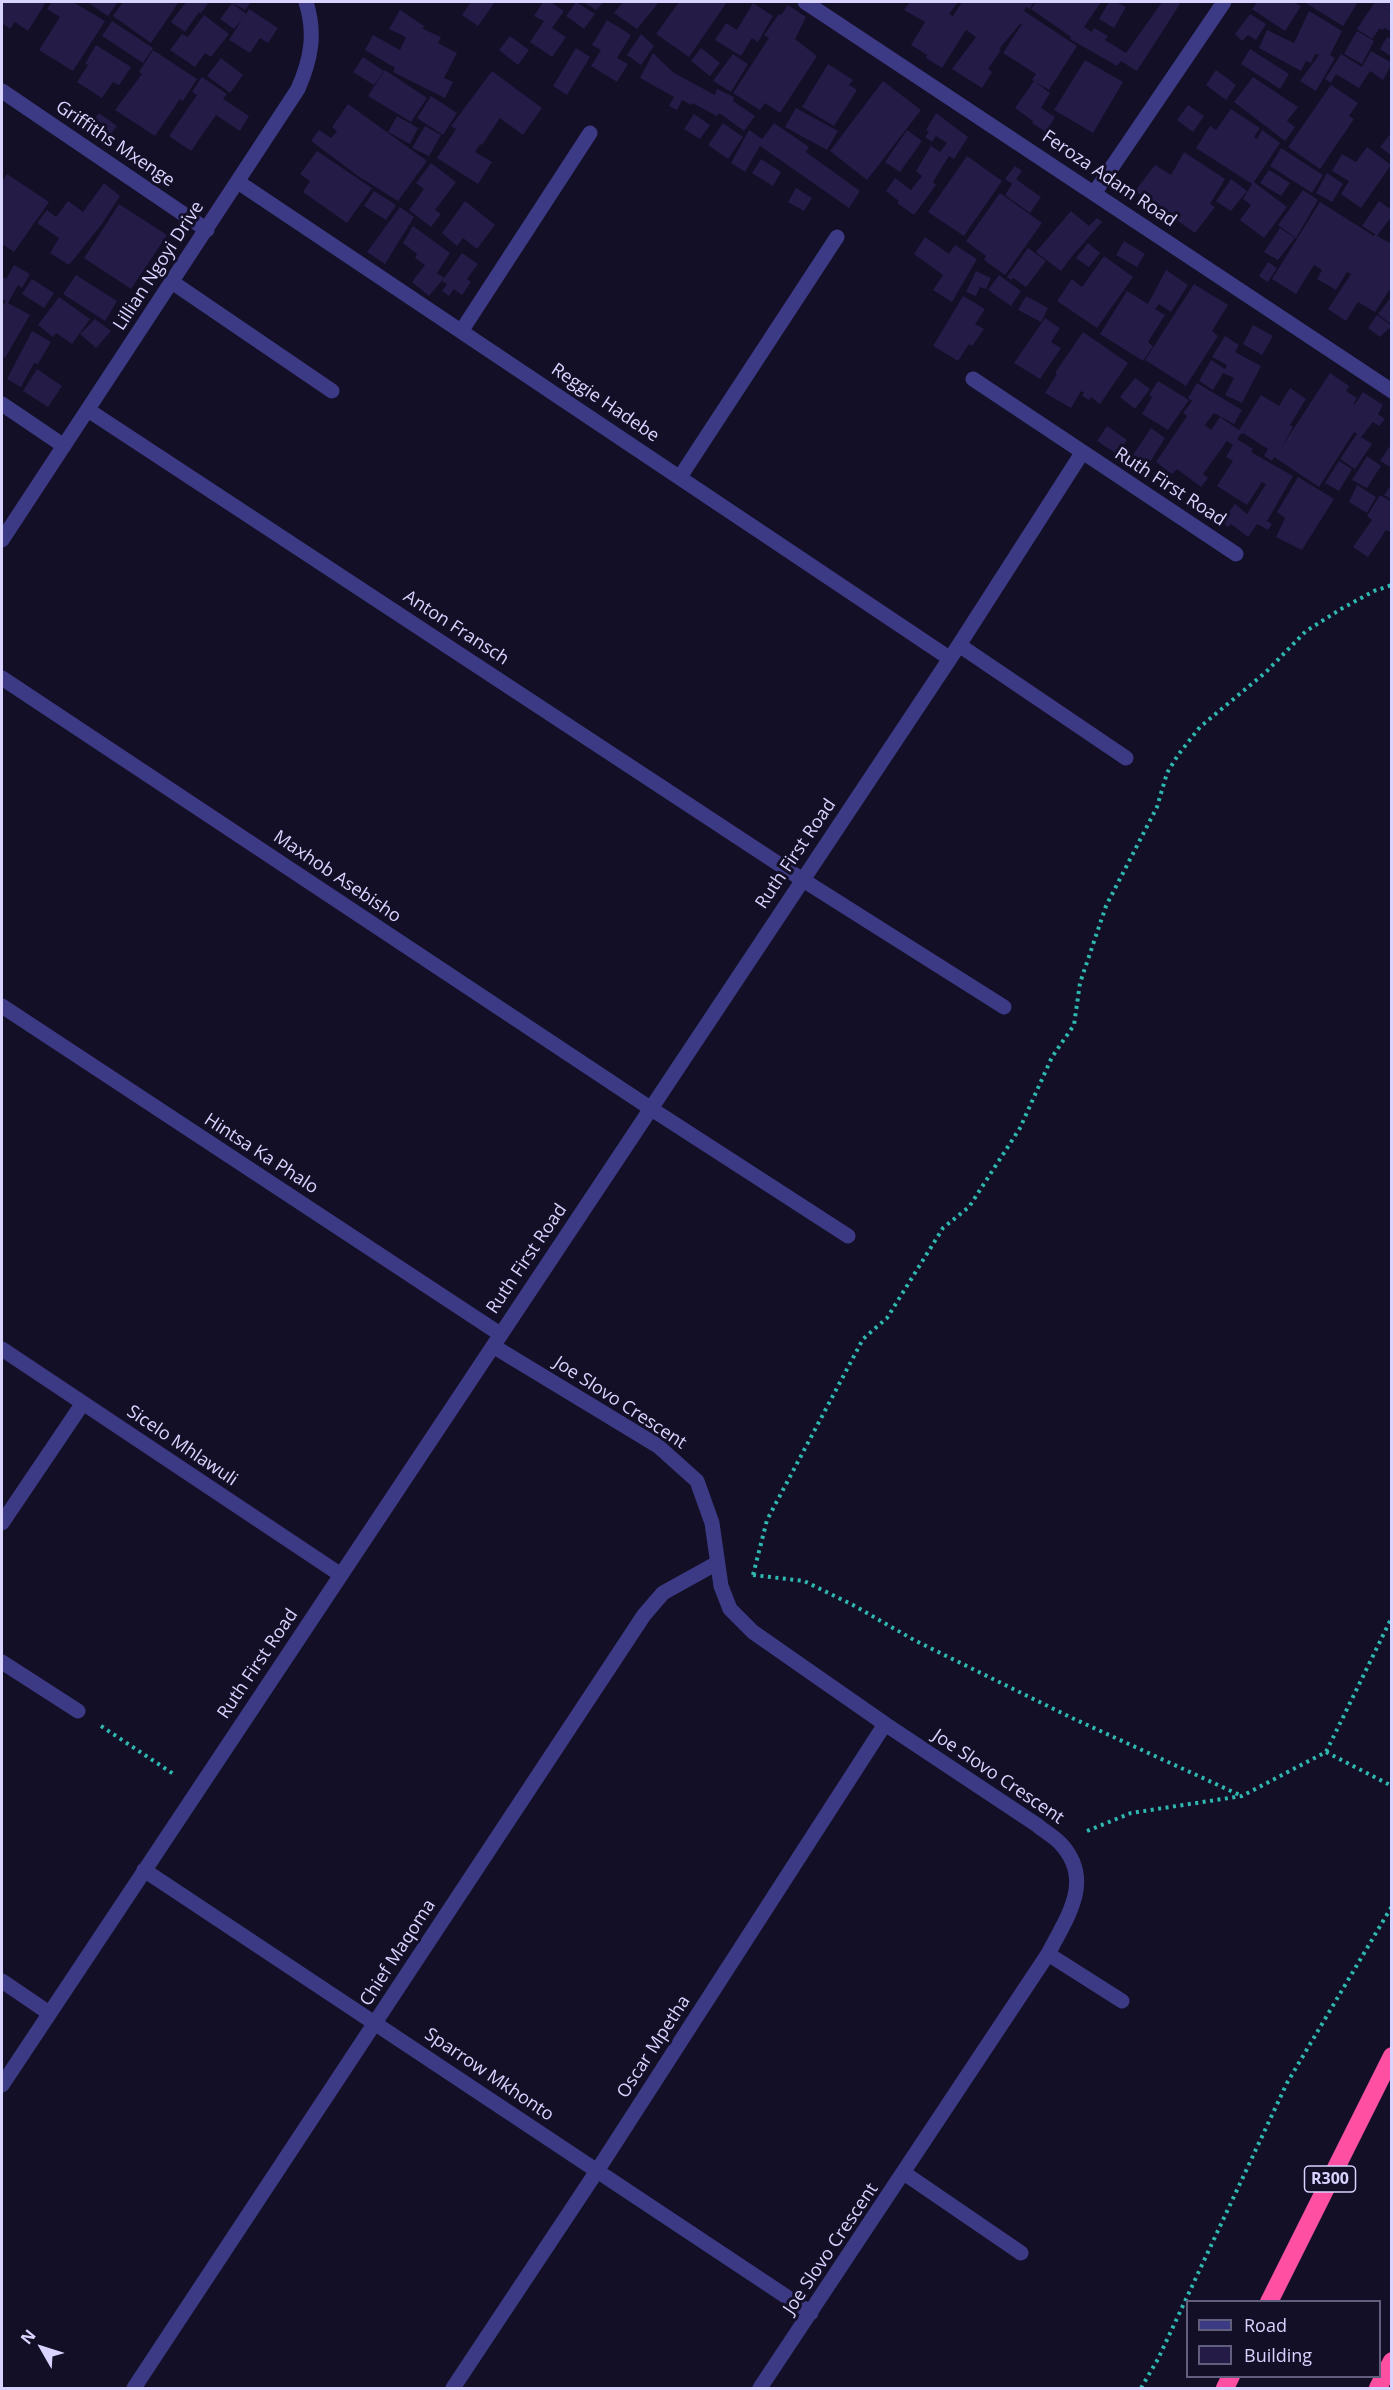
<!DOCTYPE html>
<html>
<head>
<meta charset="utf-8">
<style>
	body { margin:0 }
	#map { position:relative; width:1393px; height:2390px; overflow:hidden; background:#130f26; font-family:"Open Sans",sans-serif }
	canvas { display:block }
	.frame { position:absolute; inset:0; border:3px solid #d9d4ff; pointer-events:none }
	.legend { position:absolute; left:1186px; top:2300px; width:195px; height:78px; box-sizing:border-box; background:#130f26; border:2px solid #625e7d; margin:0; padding:8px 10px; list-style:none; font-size:18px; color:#d9d4ff }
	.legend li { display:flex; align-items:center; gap:12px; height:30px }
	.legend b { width:30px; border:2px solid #625e7d }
	.north { position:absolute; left:12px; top:2318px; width:60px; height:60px; -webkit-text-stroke:4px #130f26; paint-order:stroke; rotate:309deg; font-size:16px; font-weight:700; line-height:24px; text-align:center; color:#d9d4ff }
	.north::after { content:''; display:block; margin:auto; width:21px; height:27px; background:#d9d4ff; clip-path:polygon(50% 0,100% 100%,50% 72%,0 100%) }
</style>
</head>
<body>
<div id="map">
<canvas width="1393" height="2390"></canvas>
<div class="frame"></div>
<ul class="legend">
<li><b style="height:8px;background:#3d3a85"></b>Road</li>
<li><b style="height:16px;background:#241b47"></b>Building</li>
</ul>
<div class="north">N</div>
</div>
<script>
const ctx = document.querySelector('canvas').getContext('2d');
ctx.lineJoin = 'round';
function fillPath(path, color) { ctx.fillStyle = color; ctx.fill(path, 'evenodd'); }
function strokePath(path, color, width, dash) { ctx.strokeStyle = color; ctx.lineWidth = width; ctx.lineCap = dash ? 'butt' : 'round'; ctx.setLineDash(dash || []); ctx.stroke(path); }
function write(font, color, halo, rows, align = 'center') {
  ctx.font = font + ' "Open Sans",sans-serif'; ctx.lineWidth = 6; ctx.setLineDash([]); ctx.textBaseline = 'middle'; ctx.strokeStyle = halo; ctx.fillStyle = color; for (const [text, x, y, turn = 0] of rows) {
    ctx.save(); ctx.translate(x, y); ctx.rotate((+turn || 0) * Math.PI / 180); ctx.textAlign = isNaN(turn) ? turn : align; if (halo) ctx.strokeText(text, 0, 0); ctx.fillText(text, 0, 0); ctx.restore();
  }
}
fillPath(new Path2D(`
	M2,2H46L28,31L15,22L10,29L2,23Z
	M52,2H73L105,21L73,71L39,50L60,17L47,9Z
	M87,2H118L108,16Z
	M123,2H175L178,3L151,43L113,16Z
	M186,2H209L201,13L199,12L185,32L171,22Z
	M231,2H251L245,10Z
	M471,2H495L478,26L462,15Z
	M543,2H551L564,11L552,28L566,37L552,57L530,42L544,21L534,16Z
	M576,2L595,14L584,29L566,16Z
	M583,2H604L596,10Z
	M623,2H659L637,29L614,13Z
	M679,2H727L689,57L656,34Z
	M910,2H958L949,14L953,16L962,2H1034L1030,9L1026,7L1024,11L1077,46L1049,90L1032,80L1036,74L1003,53L1022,24H1020L999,49L1001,50L988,69L992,72L982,88L952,69L976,37L966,30L942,68L926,58L927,55L911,45L925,22L904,10Z
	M1036,2H1101L1084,27L1092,32L1094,28L1108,36L1105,40L1126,53L1162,2H1176L1180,4L1137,71L1121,61L1117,66L1070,39L1071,37L1031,9Z
	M1109,2H1116L1126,7L1114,28L1099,19Z
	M1257,2H1293L1301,6L1285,31L1252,9Z
	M1304,2H1358L1343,26Z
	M1375,2H1392L1391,12L1378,5L1392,13V32L1385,28L1382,30L1380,28L1372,39L1357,29Z
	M232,3L246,14L249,9L278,28L268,43L260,38L250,53L229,40L242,19L234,29L220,19Z
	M753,3L773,16L758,42L752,38L741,56L715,40L726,23L737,30Z
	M788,5L806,17L795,39L817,56L780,113L765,103L760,110L733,93L769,38L764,35L779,14L781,15Z
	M400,10L424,26L423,29L441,37L438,43L457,53L444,78L453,82L445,98L393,72L395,68L365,50L373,35L400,50L406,37L389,29Z
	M1309,11L1342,31L1330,55L1335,58L1316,91L1300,81L1319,55L1315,54L1311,63L1306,61L1301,71L1259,48L1267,30L1294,43Z
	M1250,14L1266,24L1256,40L1248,35L1242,41L1235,34Z
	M204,15L229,34L211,57L205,53L195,67L170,50L182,34L188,37Z
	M607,20L631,35L617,58L628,64L617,82L591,66L601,50L592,45Z
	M112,21L153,48L143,63L102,36Z
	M1357,31L1374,41L1362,64L1344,54Z
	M641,34L654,46L641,65L627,55Z
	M510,36L529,50L518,65L499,50Z
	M1387,37L1392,40V57L1380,49Z
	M96,45L131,67L119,85L113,82L102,98L77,82L88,65L85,64Z
	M576,48L590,57L567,95L553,86Z
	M701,48L720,63L710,76L691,61Z
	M1250,49L1289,74L1280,89L1241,64Z
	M153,50L197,79L183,101L180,99L155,136L115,110L142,74L139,72Z
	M1371,51L1392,63L1383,80L1370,71L1359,88L1336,74L1331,83L1325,79L1341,54L1362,67Z
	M653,53L674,73L715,95L717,89L734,97L733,101L755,116L744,131L722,115L719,113L717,116L692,103L691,105L682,100L677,110L669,106L674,97L640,78Z
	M733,54L748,64L731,92L713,81Z
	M363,57L384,71L374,85L353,72Z
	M221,58L243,75L230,93L207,76Z
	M1085,60L1123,82L1093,133L1054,110Z
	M828,64L853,80L849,85L857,90L834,126L802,107Z
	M385,70L427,98L411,122L368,96Z
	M1216,70L1236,85L1226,100L1206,85Z
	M492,71L542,108L523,135L500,118L482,145L480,144L475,152L492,162L478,184L437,158L456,129L451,126Z
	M202,77L227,94L223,99L249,116L240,131L216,115L191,151L169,136L197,95L192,92Z
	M1253,77L1298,107L1287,121L1295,127L1285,141L1234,102Z
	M883,81L921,110L867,180L830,151Z
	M1034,81L1050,93L1041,108L1055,117L1046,132L1032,123L1033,121L1015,108Z
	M1331,85L1358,103L1349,116L1354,119L1320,169L1288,147Z
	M431,96L457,113L443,135L417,118Z
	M348,104L427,161L398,201L358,176L311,141L319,130L331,138L337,131L332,127Z
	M1188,105L1204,116L1193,132L1177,120Z
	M796,108L838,131L827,150L785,127Z
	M1231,109L1260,128L1254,137L1257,139L1262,130L1280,143L1254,182L1287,207L1264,238L1240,220L1251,205L1243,199L1252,184L1196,148L1210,126L1216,130Z
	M99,113L117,126L107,139L97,133L100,128L92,122Z
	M936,113L968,137L954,159L949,156L933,182L936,185L914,215L897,203L899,201L886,191L895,178L911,190L922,176L916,171L931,146L940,152L947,143L936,136L932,142L925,137L929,132L926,130Z
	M694,114L710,125L700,139L684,129Z
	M397,116L418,128L410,144L388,132Z
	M723,123L743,137L728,159L708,145Z
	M774,123L809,147L806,152L860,191L849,208L760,146L745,172L731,163L749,130L762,139Z
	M425,126L441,135L429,156L412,148Z
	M907,130L922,141L900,172L885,162Z
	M1392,132V156L1380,147Z
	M1367,147L1391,165L1361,208L1341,194L1349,181L1332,171L1342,154L1356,162Z
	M1281,148L1323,175L1312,193L1270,166Z
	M317,151L372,188L347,223L303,192L310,181L300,174Z
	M1184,152L1225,179L1210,204L1215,207L1195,233L1135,191L1155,165L1171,175Z
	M967,156L1002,181L964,236L928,212Z
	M761,159L781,172L773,186L752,173Z
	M431,163L456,182L435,210L441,214L431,227L409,210L424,189L416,183Z
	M1015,166L1022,171L1016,179L1041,197L1030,213L1005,195L1012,184L1005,179Z
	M1269,170L1290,183L1281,196L1260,183Z
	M1327,173L1343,184L1332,202L1316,193Z
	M7,174L49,202L14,252L2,244V182Z
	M1231,179L1247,191L1231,211L1216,201Z
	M104,183L120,196L102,224L69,265L50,253L59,238L37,223L47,210L56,217L68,201L83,212Z
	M796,188L812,198L804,211L788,202Z
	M1303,190L1318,200L1296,238L1278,225Z
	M374,191L396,205L386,220L364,206Z
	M1000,193L1042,223L1005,275L984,260L986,256L966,241Z
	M465,201L495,225L477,249L463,238L457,246L442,233Z
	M1379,201L1392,210V216L1377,236L1392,244V286L1375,312L1358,302L1346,321L1328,309L1351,274L1347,272L1336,290L1317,279L1322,270L1314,265L1296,294L1272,279L1320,202L1374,236L1375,234L1362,226Z
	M119,204L167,235L131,289L84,258Z
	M400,207L414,217L385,264L367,252Z
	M1071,211L1089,226L1097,218L1102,222L1073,255L1061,271L1036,252Z
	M413,226L450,253L437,273L444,278L429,296L412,282L425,265L415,258L417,254L403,243Z
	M1280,228L1295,238L1278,260L1264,252Z
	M925,237L949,254L955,245L977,259L952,302L933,290L943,275L914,254Z
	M1124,241L1145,254L1137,267L1116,255Z
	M1088,243L1100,253L1089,267L1076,258Z
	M1028,248L1046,261L1026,287L1013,278L1011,280L1007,277Z
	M462,253L478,264L467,279L471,282L462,295L454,289L449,296L442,291L447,284L442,281Z
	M1104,256L1133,277L1097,328L1057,301L1072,279L1082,287Z
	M1268,262L1277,268L1268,282L1259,276Z
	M14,265L30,274L22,288L18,285L8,303L30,315L5,358L2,356V304L3,305L6,301L2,299V276L6,279Z
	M1166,270L1188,285L1171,312L1159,304L1155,309L1165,315L1148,342L1153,346L1143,361L1100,334L1127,291L1148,304Z
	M976,271L991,278L986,289L980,287L976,296L966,292Z
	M76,275L117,301L105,321L63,294Z
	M999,275L1021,291L1011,306L988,290Z
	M32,279L54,293L44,308L22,294Z
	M1194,284L1228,305L1212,331L1218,336L1186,386L1145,360Z
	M963,296L985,309L975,324L984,329L972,346L969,344L958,361L933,346Z
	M1026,296L1048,308L1041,322L1018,310Z
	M1392,296V325L1378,314Z
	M59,297L90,319L72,344L56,333L53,337L38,325Z
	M1377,315L1392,326L1380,337L1368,328Z
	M1045,318L1060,328L1051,342L1061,348L1040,379L1014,363Z
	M95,319L111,331L96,348L80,334Z
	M1253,325L1273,336L1262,355L1243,344Z
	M32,331L51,342L38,364L34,363L21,387L7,379Z
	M1083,332L1128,363L1100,404L1091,397L1089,400L1082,396L1084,393L1081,391L1071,408L1045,393L1057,374L1055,373Z
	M1225,336L1239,345L1235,352L1261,366L1242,403L1225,395L1234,378L1223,373L1213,390L1199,381L1211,360L1225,369L1227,365L1212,357Z
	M37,369L62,386L48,407L23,391Z
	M1330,373L1349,386L1346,391L1357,398L1354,403L1355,404L1363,392L1383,405L1378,414L1385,419L1379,426L1373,422L1361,437L1372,444L1355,469L1340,459L1357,434L1354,432L1319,487L1274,457L1272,461L1264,456L1268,449L1243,433L1240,435L1237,439L1253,449L1251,452L1293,476L1267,521L1272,524L1268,530L1257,524L1248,537L1231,524L1228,527L1221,522L1235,504L1247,514L1266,484L1262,482L1247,505L1217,486L1233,461L1226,457L1233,445L1227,441L1203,474L1208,478L1201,487L1177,469L1172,474L1156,462L1187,416L1183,413L1192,401L1188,398L1197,383L1242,410L1234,424L1214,413L1205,425L1211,430L1220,417L1239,430L1261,395L1279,406L1290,388L1306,399L1290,425L1293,427L1281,448Z
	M1135,378L1150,389L1135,409L1120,397Z
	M1158,381L1189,400L1168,430L1142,414L1152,397L1149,395Z
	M1107,426L1127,440L1117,454L1097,441Z
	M1151,428L1165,438L1148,465L1133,455Z
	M1392,443V468L1380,461Z
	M1367,456L1381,466L1367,488L1352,480Z
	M1339,461L1352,469L1339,491L1325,483Z
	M1298,477L1334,499L1302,550L1276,537L1285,518L1277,512Z
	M1392,484V500L1384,495Z
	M1357,485L1376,497L1367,513L1349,502Z
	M1380,495L1392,502V533L1386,530L1368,557L1353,547L1372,520L1367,516Z`), '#241b47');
strokePath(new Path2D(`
	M753,1575L767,1520L863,1339L887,1318L943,1228L969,1207L1020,1128L1052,1057L1074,1025L1080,983L1106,906L1157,807L1167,773L1178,755L1200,727L1266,672L1306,631L1341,609L1374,591L1392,585
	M753,1575L804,1581L855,1606L914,1640L1070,1717L1242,1796
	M101,1726L175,1775
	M1326,1752L1392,1786
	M1087,1831L1131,1813L1242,1796L1326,1752L1392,1617
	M1141,2388L1158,2359L1287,2083L1392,1906`), '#2fb8b0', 4, [3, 4.5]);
strokePath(new Path2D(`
	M805,2L1392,391
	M2,91L207,230
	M238,182L949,658
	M1095,192L1224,2
	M172,282L332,391
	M462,330L590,133
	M973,379L1236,554
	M2,404L64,446
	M88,410L803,880L1004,1007
	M680,477L837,237
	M2,540L298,89C311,59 316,34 306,2
	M959,645L1126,758
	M2,678L650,1108L848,1236
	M2,1006L500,1334
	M493,1346L658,1446L697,1481L712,1523L721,1586L730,1609L753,1632L885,1724L1037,1825C1044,1831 1053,1836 1060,1843C1095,1880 1067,1917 1048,1954L760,2388
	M2,1349L341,1575
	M2,1523L83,1403
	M2,1662L78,1711
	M144,1870L811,2313
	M1048,1954L1122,2001
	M2,1981L49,2013
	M2,2085L959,645L1082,453
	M904,2173L1021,2253
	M134,2388L644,1615L663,1593L717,1563
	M453,2388L597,2171L885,1724`), '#3d3a85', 15);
strokePath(new Path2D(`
	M1269,2302L1392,2056
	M1225,2388L1231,2376
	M1378,2388L1392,2361`), '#ff4fa3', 18);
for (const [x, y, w] of [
	[1330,2179,51]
]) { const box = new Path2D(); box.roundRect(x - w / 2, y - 13, w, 26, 4.5); ctx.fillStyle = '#130f26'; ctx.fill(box); strokePath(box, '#d9d4ff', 1.5); }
write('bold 16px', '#d9d4ff', null, [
	["R300",1330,2179]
]);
write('18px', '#d9d4ff', '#130f26', [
	["Griffiths Mxenge",115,144,34],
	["Feroza Adam Road",1109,179,34],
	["Lillian Ngoyi Drive",159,266,-57],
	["Reggie Hadebe",605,403,34],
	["Ruth First Road",1170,487,33],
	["Anton Fransch",456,628,33],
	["Ruth First Road",796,854,-56],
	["Maxhob Asebisho",337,877,34],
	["Hintsa Ka Phalo",261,1154,33],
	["Ruth First Road",527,1259,-56],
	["Joe Slovo Crescent",620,1403,33],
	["Sicelo Mhlawuli",182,1446,34],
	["Ruth First Road",258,1664,-56],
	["Joe Slovo Crescent",998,1777,34],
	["Chief Maqoma",398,1953,-57],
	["Oscar Mpetha",654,2047,-57],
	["Sparrow Mkhonto",489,2075,34],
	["Joe Slovo Crescent",831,2249,-56]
]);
</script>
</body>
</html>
